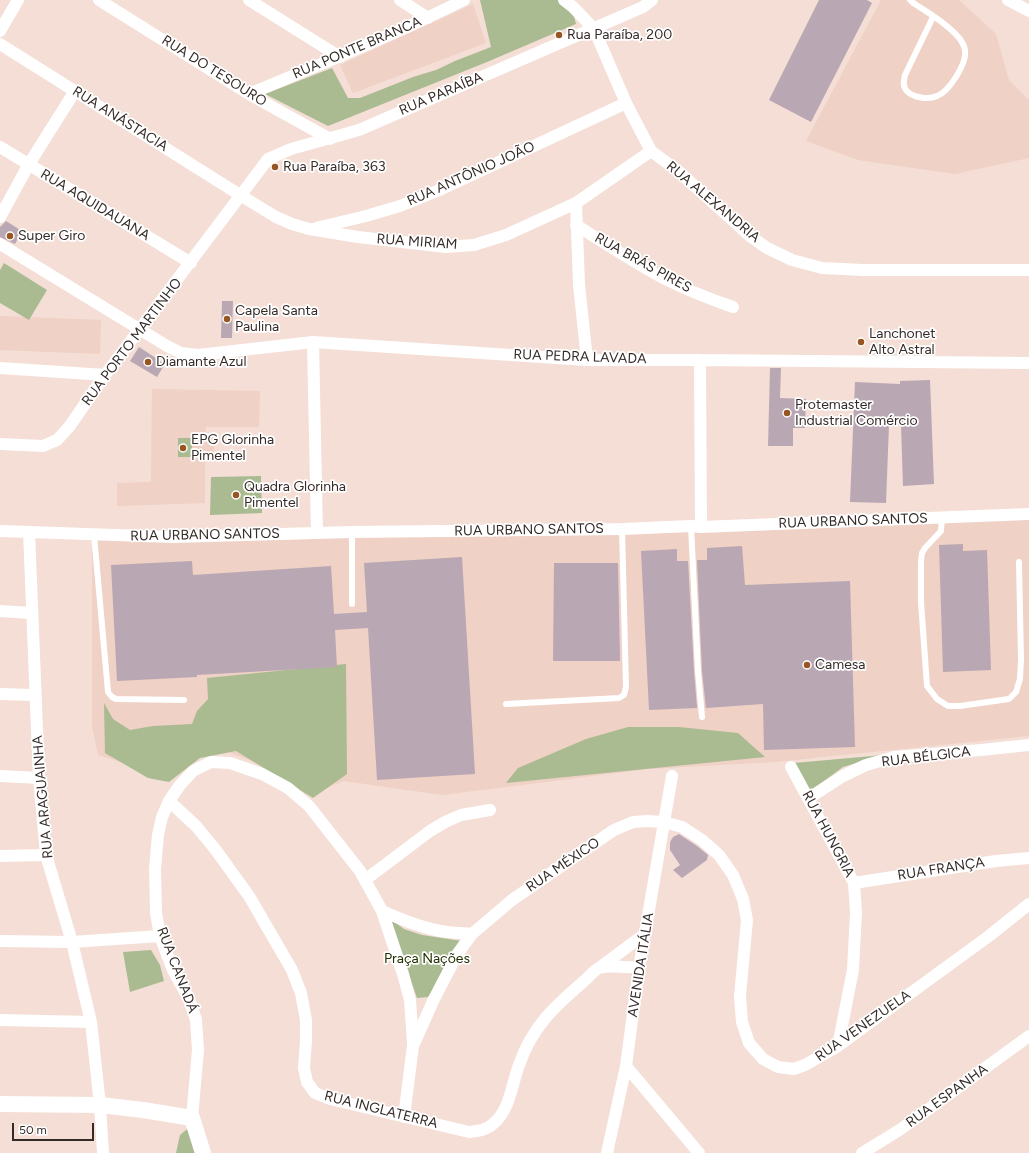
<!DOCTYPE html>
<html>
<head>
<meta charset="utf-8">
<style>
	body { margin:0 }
	#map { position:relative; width:1029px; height:1153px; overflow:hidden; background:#f4ded5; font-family:Figtree,sans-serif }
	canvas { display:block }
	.scale { position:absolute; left:12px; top:1123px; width:82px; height:18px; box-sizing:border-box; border:2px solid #342b28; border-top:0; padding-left:5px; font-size:12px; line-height:14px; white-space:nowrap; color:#342b28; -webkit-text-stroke:3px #fff; paint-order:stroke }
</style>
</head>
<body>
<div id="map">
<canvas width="1029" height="1153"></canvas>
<div class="scale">50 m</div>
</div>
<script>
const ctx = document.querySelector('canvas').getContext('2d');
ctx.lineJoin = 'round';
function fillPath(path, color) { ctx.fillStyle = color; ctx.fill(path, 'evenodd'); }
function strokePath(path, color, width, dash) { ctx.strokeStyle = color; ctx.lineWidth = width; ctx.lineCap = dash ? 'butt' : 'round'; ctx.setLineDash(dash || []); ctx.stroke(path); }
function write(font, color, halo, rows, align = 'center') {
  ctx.font = font + ' Figtree,sans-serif'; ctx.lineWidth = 3.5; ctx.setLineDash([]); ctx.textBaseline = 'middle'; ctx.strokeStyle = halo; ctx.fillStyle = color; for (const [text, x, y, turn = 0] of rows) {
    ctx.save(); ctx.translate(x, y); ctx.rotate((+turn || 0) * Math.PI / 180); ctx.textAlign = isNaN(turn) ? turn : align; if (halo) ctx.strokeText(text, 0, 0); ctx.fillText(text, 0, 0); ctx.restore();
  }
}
fillPath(new Path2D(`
	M881,0H959L996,34L1009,80L1029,100V158L955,174L858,160L806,141Z
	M473,4L486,43L353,93L340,65Z
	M0,316L101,320L100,354L0,350Z
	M152,389L260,391L259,427H206V434H214V461L205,462V503L117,506V483L151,482Z
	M1029,519V736L775,762L649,769L442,795L344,781L311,794L288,775L220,749L160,774L98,755L92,726V539Z`), '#efd1c5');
fillPath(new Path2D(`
	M480,0H558L573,12L576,24L487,62L328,126L265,94L332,68L348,98H360L413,77L436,70L455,61L491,47Z
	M4,263L47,290L29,320L0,303V270Z
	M178,438H192V457H178Z
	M261,476L262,513L210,515L211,477Z
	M346,664L347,774L313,798L236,751L200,758L169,782L148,778L105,753L104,703L113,719L130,730L153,726L192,724L197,711L208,699L207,678Z
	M628,727H679L738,733L765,757L506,783L518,768L586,739Z
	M883,755L843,767L809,792L794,763Z
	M389,918L404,929L422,935L462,941L435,990L428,997L417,998Z
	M151,950L160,965L164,981L130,992L123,952Z
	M192,1125L196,1153H176L180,1135Z`), '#aabb92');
fillPath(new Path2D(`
	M819,0H867L872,3L811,122L769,100Z
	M6,221L22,231L15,244L0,237V227Z
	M222,301H233L232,338H221Z
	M139,347L165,364L157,377L130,361Z
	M770,368H781L780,398L806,399L805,428H793V446H768Z
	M930,380L934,484L903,486L901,425H889L886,503L850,502L855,382L900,384V381Z
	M963,544V551L987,550L991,670L943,672L939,545Z
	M742,546L745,585L850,581L855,747L764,750L763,704L706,708L702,671L697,560H707V548Z
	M677,549V561H688L694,671L697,708L649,710L641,551Z
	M462,557L475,774L377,780L368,628L335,630L337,667L197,675V677L117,681L111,565L192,561L193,575L331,566L334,614L367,612L364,563Z
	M554,563H618L620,661H553Z
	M679,834L697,846L708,855L707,860L682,878L673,870L680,865L670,850V842L673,837Z`), '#baa7b4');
strokePath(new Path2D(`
	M910,0L912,2C928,13 948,24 960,39C962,42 965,47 965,51C967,63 949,92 937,96C929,100 912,98 906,90C902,85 904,80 905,75L933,17
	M942,518L941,531L925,548L922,553L921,561V602L927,686L937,699L948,706H960L1009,699L1016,692L1020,679L1021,660L1019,562
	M691,526L698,671L702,717
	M352,532V604
	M94,535L108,692L112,697L116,699L184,700
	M506,704L619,698L624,695L626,687L622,529`), '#fff', 6);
strokePath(new Path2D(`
	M99,0L249,94L330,139
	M249,0L340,57
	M400,0L428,18
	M564,0L573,7L594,29L626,103L651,151L678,171L750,236L767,248L792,260L822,268L863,270H1029
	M1008,0L1029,11
	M0,31L18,0
	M0,44L240,195L276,217L292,224L309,229L358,237L446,247L474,245L506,235L576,203L651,151
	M249,94C321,64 394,35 464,0
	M0,147L191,263
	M576,203L579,285L587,360
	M0,217L29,164L75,91
	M576,225C606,244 635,263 665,279C687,290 710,299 733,307
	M316,228L366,216L400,206L437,191L626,103
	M0,244L167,346L181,353L198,355L313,342L587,360H700L1029,363
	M313,342L317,533
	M700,360L701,527
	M0,368L105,375
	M0,444L43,446L57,440L69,427L105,375L268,159L291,149L359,130L643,7L652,0
	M0,531L173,537L352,532L622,529L691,526L701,527L1029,514
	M29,532L39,778L46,855L72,942L91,1022L100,1105L103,1153
	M0,611L31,613
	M0,694L35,695
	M791,767L854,883L856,912L853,970L838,1046
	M0,776L39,778
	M809,798L843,776L866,765L894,757L981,750L1029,745
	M169,801L196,826L215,849L249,896L292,970L301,993L306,1020V1041L304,1068L307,1082L315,1093L330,1099L469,1132C479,1131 487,1130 494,1123C510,1110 512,1083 519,1065C532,1027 554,1007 583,982C588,978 594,970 599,968C608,965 629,967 639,968
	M0,856L46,855
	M365,880L430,831L445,822L461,815L490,810
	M854,883L996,861L1029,858
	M382,911C403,920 424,929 447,932C455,933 463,933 472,934
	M0,941L72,942L160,936
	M599,968L646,933
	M0,1020L91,1022
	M626,1066L699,1153
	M404,1117L413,1046L434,999L458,953L472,934L512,900L573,858L614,830L633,822L647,821L664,822L682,827L702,840L719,855L733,875L743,899L747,920L740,996L742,1022L749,1043L763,1059L778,1067L794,1069L805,1065L838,1046L989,936L1029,904
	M192,1118L198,1050L196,1020L189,999L173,970L160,936L156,913L155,869L158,835L162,817L169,801L180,785L193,771L211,762L230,763L262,774L288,788L309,806L360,871L382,911L403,974L410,1000L413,1043
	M607,1153L626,1066L639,968L672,776
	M862,1153L901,1129L1029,1036`), '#fff', 12);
strokePath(new Path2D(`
	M0,1104L100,1105L143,1110L192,1118L203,1153`), '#fff', 16);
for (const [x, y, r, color] of [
	[559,35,4,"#975522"],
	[275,167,4,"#975522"],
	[10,236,4,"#975522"],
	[227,319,4,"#975522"],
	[861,342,4,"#975522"],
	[148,362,4,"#975522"],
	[787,413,4,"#975522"],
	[183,448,4,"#975522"],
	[236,495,4,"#975522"],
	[807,665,4,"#975522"]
]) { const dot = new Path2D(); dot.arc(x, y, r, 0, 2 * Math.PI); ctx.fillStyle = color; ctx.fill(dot); strokePath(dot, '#fff', 1.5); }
write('14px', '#342b28', '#fff', [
	["Rua Paraíba, 200",567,35],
	["Rua Paraíba, 363",283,167],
	["Super Giro",18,236],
	["Capela Santa",235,311],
	["Paulina",235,327],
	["Lanchonet",869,334],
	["Alto Astral",869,350],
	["Diamante Azul",156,362],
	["Protemaster",795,405],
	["Industrial Comércio",795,421],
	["EPG Glorinha",191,440],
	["Pimentel",191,456],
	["Quadra Glorinha",244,487],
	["Pimentel",244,503],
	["Camesa",815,665]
], 'left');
write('14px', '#342b28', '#fff', [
	["RUA PONTE BRANCA",357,48,-23],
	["RUA DO TESOURO",214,71,32],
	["RUA PARAÍBA",441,94,-23],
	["RUA ANÁSTACIA",120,119,32],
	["RUA ANTÔNIO JOÃO",471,174,-24],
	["RUA ALEXANDRIA",713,202,40],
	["RUA AQUIDAUANA",95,205,31],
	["RUA MIRIAM",417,242,4],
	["RUA BRÁS PIRES",643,263,29],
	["RUA PORTO MARTINHO",132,342,-53],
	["RUA PEDRA LAVADA",580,357,2],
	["RUA URBANO SANTOS",853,521,-2],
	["RUA URBANO SANTOS",529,530,-1],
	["RUA URBANO SANTOS",205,535,-1],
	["RUA BÉLGICA",926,757,-7],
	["RUA ARAGUAINHA",43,797,-95],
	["RUA HUNGRIA",828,834,62],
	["RUA MÉXICO",563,865,-34],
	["RUA FRANÇA",941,869,-9],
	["AVENIDA ITÁLIA",641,965,-81],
	["RUA CANADÁ",177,970,69],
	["RUA VENEZUELA",863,1026,-35],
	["RUA ESPANHA",947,1096,-36],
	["RUA INGLATERRA",381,1110,14]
]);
write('14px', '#212f00', '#fff', [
	["Praça Nações",427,959]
]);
</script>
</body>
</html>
